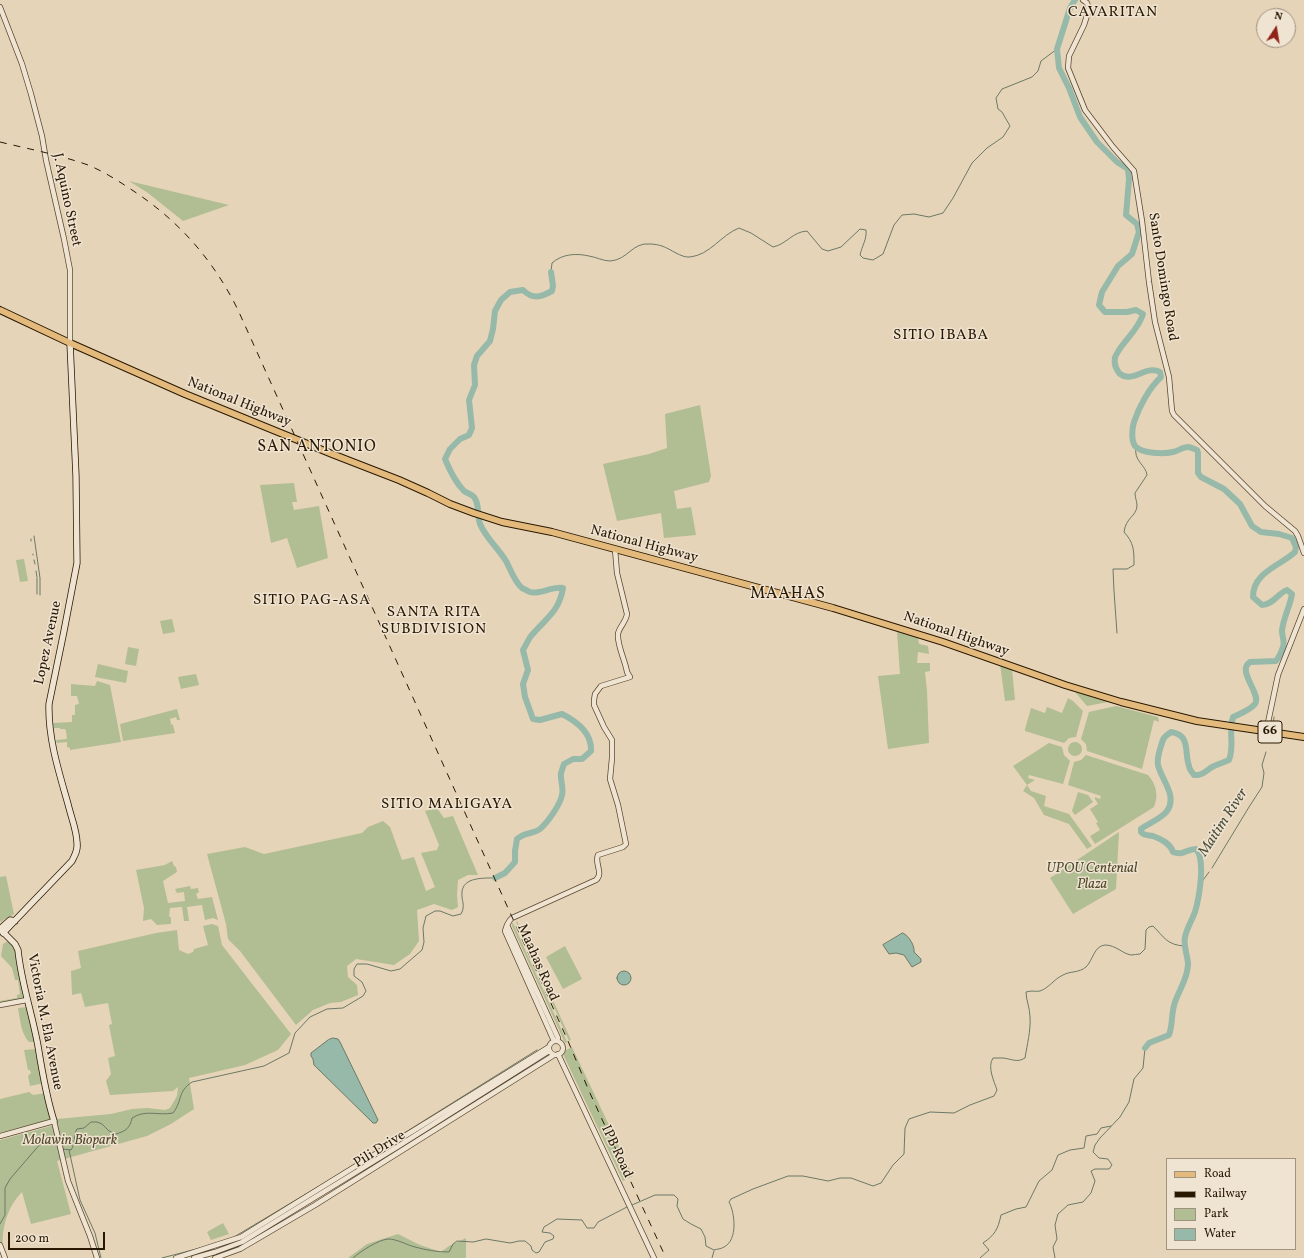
<!DOCTYPE html>
<html>
<head>
<meta charset="utf-8">
<style>
	body { margin:0 }
	#map { position:relative; width:1304px; height:1258px; overflow:hidden; background:#e6d4b9; font-family:Vollkorn,serif }
	canvas { display:block }
	.legend { position:absolute; left:1166px; top:1158px; width:130px; height:92px; box-sizing:border-box; background:#efe3d2; border:1px solid #9f927e; margin:0; padding:5px 7px; list-style:none; font-size:12px; color:#281801 }
	.legend li { display:flex; align-items:center; gap:8px; height:20px }
	.legend b { width:20px; border:1px solid #9f927e }
	.north { position:absolute; left:1256px; top:8px; width:40px; height:40px; box-sizing:border-box; background:#efe3d2; border:1px solid #9f927e; border-radius:50%; rotate:12deg; font-size:11px; font-weight:700; line-height:16px; text-align:center; color:#281801 }
	.north::after { content:''; display:block; margin:auto; width:14px; height:18px; background:#8f2418; clip-path:polygon(50% 0,100% 100%,50% 72%,0 100%) }
	.scale { position:absolute; left:8px; top:1232px; width:97px; height:18px; box-sizing:border-box; border:2px solid #281801; border-top:0; padding-left:5px; font-size:12px; line-height:14px; white-space:nowrap; color:#281801; -webkit-text-stroke:3px #efe3d2; paint-order:stroke }
</style>
</head>
<body>
<div id="map">
<canvas width="1304" height="1258"></canvas>
<ul class="legend">
<li><b style="height:5px;background:#e3ba7c"></b>Road</li>
<li><b style="height:5px;background:#281801"></b>Railway</li>
<li><b style="height:11px;background:#b1bd92"></b>Park</li>
<li><b style="height:11px;background:#97b9a9"></b>Water</li>
</ul>
<div class="north">N</div>
<div class="scale">200 m</div>
</div>
<script>
const ctx = document.querySelector('canvas').getContext('2d');
ctx.lineJoin = 'round';
function fillPath(path, color) { ctx.fillStyle = color; ctx.fill(path, 'evenodd'); }
function strokePath(path, color, width, dash) { ctx.strokeStyle = color; ctx.lineWidth = width; ctx.lineCap = dash ? 'butt' : 'round'; ctx.setLineDash(dash || []); ctx.stroke(path); }
function write(font, color, halo, rows, align = 'center') {
  ctx.font = font + ' Vollkorn,serif'; ctx.lineWidth = 3; ctx.setLineDash([]); ctx.textBaseline = 'middle'; ctx.strokeStyle = halo; ctx.fillStyle = color; for (const [text, x, y, turn = 0] of rows) {
    ctx.save(); ctx.translate(x, y); ctx.rotate((+turn || 0) * Math.PI / 180); ctx.textAlign = isNaN(turn) ? turn : align; if (halo) ctx.strokeText(text, 0, 0); ctx.fillText(text, 0, 0); ctx.restore();
  }
}
fillPath(new Path2D(`
	M129,181L229,205L183,221L148,193Z
	M700,405L711,476L709,482L674,491L677,509L691,507L696,535L664,538L661,513L617,521L603,464L649,454L667,448L665,414Z
	M294,483L297,502H292L294,510L319,506L328,558L297,568L287,538L271,543L260,485Z
	M24,559L28,581L20,582L16,560Z
	M172,619L175,632L163,634L160,621Z
	M897,632L918,638L919,644L928,646L929,654L918,652L917,663H930V671L925,672L927,691L929,743L888,749L878,676L900,674Z
	M128,647L139,649L136,666L125,664Z
	M98,664L128,671L126,683L95,677Z
	M1000,664L1012,669L1015,700L1005,701Z
	M196,674L199,685L181,689L178,677Z
	M97,681L110,685L121,742L70,750V748L67,747V742L57,743L56,740L67,739L66,731L65,729H60V728H54L53,723L72,722V715H75V705L79,704L77,696H71V684L95,686Z
	M1075,692L1108,702L1087,706Z
	M1068,698L1073,701L1083,711L1076,737L1069,738L1064,743L1025,731V729L1031,708L1045,713L1047,707L1062,713Z
	M1116,706L1158,717L1159,722L1154,720L1142,769L1087,751L1086,744L1081,739L1089,712Z
	M177,709L180,720H177L176,717L170,719L171,724L173,725L175,733L123,741L120,724Z
	M1068 749a7 7 0 1 1 14 0a7 7 0 1 1-14 0Z
	M1049,743L1062,747L1064,755L1070,761L1063,784L1029,775L1028,778L1035,780L1027,785L1031,791L1046,796L1044,806L1069,814L1092,846L1087,849L1069,824L1044,815L1034,798L1023,791L1027,785L1013,766Z
	M1086,755L1148,775C1156,784 1159,795 1154,807L1095,844L1090,836L1100,830L1096,823L1098,822L1090,809L1098,804L1095,799V797L1100,799L1101,796L1068,785L1074,762L1081,760Z
	M1078,792L1088,795L1093,802L1075,815L1072,811Z
	M437,808L444,818L453,816L478,875H468L458,880L457,895L458,907L452,910L434,904L417,910L419,941L410,954L394,965L356,959L347,966L348,977L357,985L358,995L341,1002L330,1003L313,1010L296,1025L240,951L228,939L226,924L207,854L245,847L264,854L362,833L368,827L383,821L390,827L402,860L414,857L426,891L435,887L421,853L437,850L439,845L425,811Z
	M1119,832L1116,889L1073,914L1050,878Z
	M172,861L174,866L176,867L177,872L163,881L168,903L185,901L184,892L177,893L175,889L190,886L191,889L198,888L199,892L196,894L198,899L212,897L218,920L213,918L205,920L202,905L187,907L189,921H184L182,907L170,908L169,916L171,918V924L157,925L151,919L143,921L144,908L136,870L165,865Z
	M6,876L14,914C10,917 5,918 1,922L0,921V877Z
	M517,921L571,1040L569,1041L516,922Z
	M512,923H513L567,1042L565,1043L512,926Z
	M212,924L218,926L222,945L291,1034L278,1050L245,1065L189,1078L194,1109L171,1124L147,1136L57,1161L71,1214L31,1224L22,1192C7,1207 1,1230 3,1250L0,1251V1140L51,1126L56,1124L57,1119L111,1114L132,1109L148,1108L165,1110L170,1108L177,1096L178,1087L173,1091L110,1095L106,1081L111,1074L108,1058L115,1056L109,1025L112,1024L108,1003L85,1007L81,993L72,995L71,971L81,968L78,951L156,933L177,930L179,950L188,954L193,952L194,949L208,945L203,926Z
	M8,941L14,947L16,951L15,952L26,999L0,1004V1001L17,998V995L20,994L18,980H15L12,968L1,956L3,944Z
	M565,946L582,979L563,989L546,957Z
	M27,1007L35,1042H29C21,1034 20,1019 18,1008Z
	M572,1047L633,1176L623,1181L562,1052Z
	M36,1049L44,1083L30,1086L28,1076L31,1073L30,1070H28L24,1050Z
	M29,1092L33,1095L46,1093L50,1117L49,1120L42,1124L37,1123L0,1133V1099Z
	M223,1223L229,1234L211,1240L207,1232Z
	M398,1234L420,1245L441,1252L449,1246L466,1238V1258H348L367,1244Z`), '#b1bd92');
const water = new Path2D(`
	M903,933C909,936 915,946 914,952L921,959V962L912,967L904,955L896,953L889,954L883,945Z
	M617 978a7 7 0 1 1 14 0a7 7 0 1 1-14 0Z
	M333,1038L338,1039L340,1042L378,1120L376,1123H373L314,1065L313,1059L311,1056V1053L328,1040Z`);
fillPath(water, '#97b9a9');
strokePath(water, '#6b7966', 1);
strokePath(new Path2D(`
	M551,272L552,263C562,254 576,253 589,256C596,257 603,261 610,261C628,260 632,242 650,244C654,244 659,245 662,246C671,249 681,258 690,257C710,255 721,235 739,228L751,233L773,247C787,244 792,232 807,231L822,249L828,251L841,247L860,229L866,230C867,239 862,246 860,255L863,258L873,260L883,254L894,225L902,215L914,214L929,217L943,213L953,198L972,163L987,148L1003,137L1010,126L1002,112L998,109L996,98L1002,89L1032,77L1038,71L1041,61L1057,49
	M34,536L40,578V595
	M31,539V541
	M33,554V555
	M34,560L35,564
	M36,571L37,577
	M37,594V578
	M1117,633L1114,591L1113,569H1127L1134,565C1134,550 1134,543 1124,532C1126,517 1136,517 1137,506C1137,502 1135,497 1135,493L1147,475C1146,465 1133,461 1136,447
	M1273,729L1274,717
	M1212,868L1249,807L1262,787L1264,773L1262,765L1266,752
	M1201,883L1209,872
	M62,1149L71,1150C76,1143 73,1135 77,1129L84,1128L91,1122H97L102,1124L109,1131L116,1134C126,1131 130,1128 132,1118C146,1109 158,1116 173,1113C183,1100 177,1092 192,1082L264,1066L289,1053L295,1033L310,1017L327,1009L343,1008L363,996L366,991L362,982L354,976V969L357,964H367L391,971L400,969L422,950L424,942L423,928L426,916L435,911H440L453,916L461,914C466,905 461,901 462,892C463,877 484,878 495,878
	M69,1150L80,1200L95,1233L101,1258
	M632,1205L655,1195H674L678,1199L677,1206L683,1219L691,1224L701,1229L705,1237L706,1246L714,1250C717,1249 721,1249 724,1247C738,1240 735,1213 729,1202L731,1199L753,1189L788,1176H803L828,1181L840,1178H851L873,1186L881,1183L893,1165L904,1154L905,1128L909,1119L930,1112L954,1113L970,1105L994,1096L997,1090C994,1081 987,1067 993,1058C996,1058 1000,1058 1003,1058C1012,1059 1017,1063 1025,1058C1027,1045 1031,1030 1030,1017C1030,1008 1026,1000 1026,992C1032,990 1035,992 1040,991C1049,988 1054,979 1063,975C1070,971 1079,973 1086,967C1093,960 1094,946 1105,945C1116,945 1123,954 1131,955C1134,955 1137,954 1140,954L1145,949L1146,930L1149,927L1153,926C1164,937 1167,945 1184,946
	M0,1224L5,1215V1188L10,1179L41,1143L50,1141L54,1142L59,1148
	M234,1237L326,1182L537,1050
	M162,1258L204,1247
	M353,1258C361,1251 378,1240 388,1239C397,1239 407,1245 415,1247C426,1250 437,1252 449,1252L453,1244L457,1241L473,1242L486,1239L510,1243L519,1241H525L531,1246L532,1250L536,1253L539,1252L545,1242L553,1239L554,1236L550,1233L542,1232L544,1227L557,1219L582,1220L587,1228H594L598,1222L627,1207
	M712,1258L714,1251
	M980,1258L989,1250L983,1243C995,1235 998,1229 1001,1215L1016,1209L1026,1207L1039,1181L1052,1170L1058,1155L1070,1150L1084,1148L1086,1136L1097,1134L1101,1128L1111,1126
	M1055,1258L1053,1247L1057,1239L1055,1225L1058,1214L1068,1205L1083,1202L1091,1193L1095,1181L1091,1171L1095,1169H1109L1112,1165L1108,1159L1099,1158L1093,1152L1095,1145L1100,1138L1120,1117L1129,1102L1134,1079L1143,1068L1145,1048`), '#6b7966', 1);
strokePath(new Path2D(`
	M1075,0L1070,8L1057,49L1059,68L1069,88L1080,117L1097,142L1117,162L1128,169L1129,179L1126,215L1137,224L1139,232L1132,254L1118,266L1102,292L1099,305L1105,312H1127L1136,310L1143,314C1139,328 1127,338 1119,350C1118,352 1115,356 1115,358C1114,363 1116,369 1119,373C1132,385 1146,364 1160,372L1161,377C1149,388 1139,407 1134,422C1132,428 1131,440 1135,446C1142,454 1164,454 1173,452C1178,451 1183,447 1188,447C1191,447 1194,449 1197,450L1198,453V473L1201,477L1224,489L1240,504L1252,526L1261,532L1279,534L1292,538L1296,547L1295,552C1280,566 1253,572 1253,597L1262,605C1273,605 1278,593 1287,590L1292,594C1290,607 1283,618 1282,631C1282,636 1285,642 1283,647C1282,651 1279,657 1276,661L1250,662C1236,671 1262,694 1255,704C1250,710 1240,714 1233,717C1228,733 1235,744 1229,760C1224,762 1219,764 1214,766C1206,770 1203,776 1194,775C1192,772 1189,769 1189,766C1184,752 1191,735 1171,732C1164,737 1163,738 1161,746C1159,752 1157,759 1158,765C1161,779 1178,796 1167,811C1161,819 1149,823 1141,829V832C1144,836 1148,835 1153,836C1161,839 1170,843 1173,852C1184,856 1186,849 1196,849C1206,860 1199,898 1195,912C1192,920 1187,928 1185,937C1183,947 1188,955 1188,965C1187,980 1180,988 1175,1002C1171,1013 1173,1024 1169,1035L1149,1043L1145,1048
	M495,878L505,873L515,862V851L517,839C525,832 534,834 540,829C548,822 560,805 562,795C564,788 560,780 561,773C562,770 563,767 564,764L573,759H582L591,751C592,733 578,722 562,714L540,720L533,719L525,697L523,684L528,670L523,650C526,645 528,640 531,636C546,618 559,612 563,588C552,586 539,595 530,592C528,591 524,589 522,588C514,581 511,570 506,561C498,548 486,538 480,524C477,516 480,504 474,497C471,494 467,493 464,491C455,482 450,471 445,459L450,449L460,439L469,435L472,428L469,400L475,385L474,365L477,356L490,341L493,329L495,311L501,300L510,292L523,290C533,300 541,297 552,291L553,286L551,272`), '#97b9a9', 6);
const tertiary = new Path2D(`
	M1083,0L1087,3L1089,9L1084,25L1069,56L1068,68L1085,110L1113,147L1134,171L1142,221L1149,282L1155,322L1169,377L1172,411L1174,415L1265,506L1295,531L1298,536L1304,553
	M0,7L22,64L31,94L42,136L46,160L64,239L70,270V343
	M1266,732L1278,675L1304,609
	M507,925L505,931L554,1041
	M0,1005L27,1000
	M557,1041L558,1038L507,925L510,920L512,918L596,880C604,873 594,863 598,855L623,847L626,844L618,805L610,779L612,758V740L604,727L594,705V700L595,694L601,686L630,677L627,672C625,660 617,645 618,634C619,627 626,622 627,614L617,573L615,549
	M549 1048a7 7 0 1 1 14 0a7 7 0 1 1-14 0Z
	M558,1054L654,1258
	M0,1136L54,1121L68,1181L90,1236L97,1258
	M0,1245L5,1258
	M176,1258L241,1237L549,1047
	M194,1258L215,1252L242,1242L397,1147L549,1051
	M215,1258L240,1249L315,1205L554,1055`);
const secondary = new Path2D(`
	M0,929L15,944L18,950C21,982 32,1013 38,1046C42,1071 46,1096 54,1121
	M0,929L10,920L15,921
	M3,933L72,861C75,855 78,850 77,843C77,831 71,817 68,804C59,772 48,739 49,704L64,631L77,563L76,476L70,343`);
const primary = new Path2D(`
	M0,310L70,343L185,394L332,454L399,480L428,493L450,504L474,513L502,522L552,532L833,608L943,642L1065,685L1121,702L1197,721L1304,737`);
strokePath(tertiary, '#58472f', 6);
strokePath(secondary, '#281801', 7);
strokePath(primary, '#281801', 8);
strokePath(tertiary, '#efe3d2', 4.5);
strokePath(secondary, '#efe3d2', 5.5);
strokePath(primary, '#e3ba7c', 6);
strokePath(new Path2D(`
	M0,142C29,149 60,155 88,165C105,172 120,182 135,192C180,222 214,261 238,310L568,1041L589,1091L666,1258`), '#281801', 1, [7, 7]);
for (const [x, y, w] of [
	[1270,732,24]
]) { const box = new Path2D(); box.roundRect(x - w / 2, y - 11, w, 22, 3); ctx.fillStyle = '#efe3d2'; ctx.fill(box); strokePath(box, '#281801', 1); }
write('bold 13px', '#281801', null, [
	["66",1270,732]
]);
write('14px', '#281801', '#efe3d2', [
	["J. Aquino Street",66,200,78],
	["Santo Domingo Road",1162,277,81],
	["National Highway",239,403,22],
	["National Highway",644,545,15],
	["National Highway",956,635,19],
	["Lopez Avenue",49,643,-78],
	["Maahas Road",537,963,66],
	["Victoria M. Ela Avenue",44,1022,79],
	["Pili Drive",380,1150,-32],
	["IPB Road",616,1152,65]
]);
write('italic 14px', '#514a2c', '#efe3d2', [
	["UPOU Centenial",1092,869],
	["Plaza",1092,885],
	["Molawin Biopark",70,1141]
]);
ctx.letterSpacing = '1px';
write('15px', '#281801', '#efe3d2', [
	["CAVARITAN",1113,13],
	["SITIO IBABA",941,336],
	["SITIO PAG-ASA",312,601],
	["SANTA RITA",434,613],
	["SUBDIVISION",434,630],
	["SITIO MALIGAYA",447,805]
]);
ctx.letterSpacing = '0px';
write('italic 15px', '#4f503c', '#efe3d2', [
	["Maitim River",1224,823,-57]
]);
ctx.letterSpacing = '1px';
write('16px', '#281801', '#efe3d2', [
	["SAN ANTONIO",317,448],
	["MAAHAS",788,595]
]);
ctx.letterSpacing = '0px';
</script>
</body>
</html>
